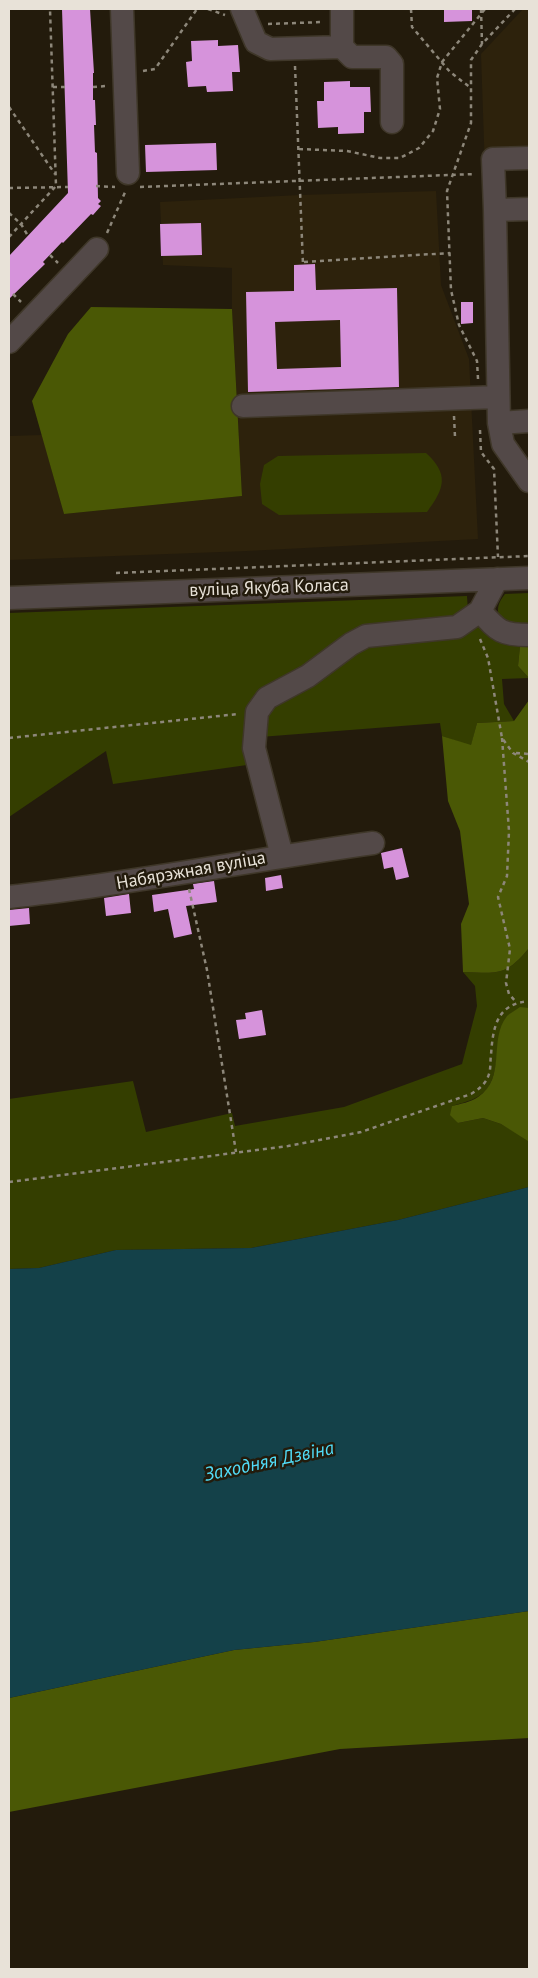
<!DOCTYPE html>
<html>
<head>
<meta charset="utf-8">
<style>
	body { margin:0 }
	#map { position:relative; width:538px; height:1978px; overflow:hidden; background:#231b0c; font-family:"PT Sans",sans-serif }
	canvas { display:block }
	.frame { position:absolute; inset:0; border:10px solid #e8e2d8; pointer-events:none }
</style>
</head>
<body>
<div id="map">
<canvas width="538" height="1978"></canvas>
<div class="frame"></div>
</div>
<script>
const ctx = document.querySelector('canvas').getContext('2d');
ctx.lineJoin = 'round';
function fillPath(path, color) { ctx.fillStyle = color; ctx.fill(path, 'evenodd'); }
function strokePath(path, color, width, dash) { ctx.strokeStyle = color; ctx.lineWidth = width; ctx.lineCap = dash ? 'butt' : 'round'; ctx.setLineDash(dash || []); ctx.stroke(path); }
function write(font, color, halo, rows, align = 'center') {
  ctx.font = font + ' "PT Sans",sans-serif'; ctx.lineWidth = 5; ctx.setLineDash([]); ctx.textBaseline = 'middle'; ctx.strokeStyle = halo; ctx.fillStyle = color; for (const [text, x, y, turn = 0] of rows) {
    ctx.save(); ctx.translate(x, y); ctx.rotate((+turn || 0) * Math.PI / 180); ctx.textAlign = isNaN(turn) ? turn : align; if (halo) ctx.strokeText(text, 0, 0); ctx.fillText(text, 0, 0); ctx.restore();
  }
}
fillPath(new Path2D(`
	M523,9H529V170L485,171L481,54Z
	M436,191L441,285L469,359L478,539L247,551L9,560V436L42,435L64,514L242,496L232,309V268L163,265L160,202L300,195Z`), '#2d220c');
fillPath(new Path2D(`
	M426,453C449,474 445,488 427,512L279,515L262,504L260,484L264,465L278,456Z
	M529,593V629L500,620C496,609 498,603 505,594Z
	M467,596L469,628L480,621L508,644L520,646L518,666L529,678L502,679L504,704L514,721L477,723L471,746L442,736L440,723L260,737L261,763L113,784L106,751L9,817V613Z
	M529,948V1008C488,1007 505,1062 489,1086C481,1099 465,1102 452,1106L458,1123L483,1118L501,1124L529,1140V1187L398,1220L251,1248L116,1250L39,1268L9,1269V1099L133,1081L146,1132L232,1113L235,1126L344,1107L462,1064L477,1006L475,986L463,972C498,973 505,977 529,948Z`), '#343e00');
fillPath(new Path2D(`
	M91,307L232,309L242,496L64,514L32,401L68,334Z
	M520,646H529V678L518,666Z
	M529,700V948C505,977 498,973 463,972L461,924L469,904L460,831L448,801L442,736L471,745L477,723L514,721Z
	M520,1007L529,1008L528,1141L501,1124L483,1118L458,1123L450,1115L452,1106C460,1104 471,1102 478,1097C507,1078 488,1040 507,1016C510,1013 516,1010 520,1007Z
	M529,1611V1738L340,1749L9,1812V1698L234,1650L314,1642Z`), '#4a5805');
fillPath(new Path2D(`
	M529,1187V1611L314,1642L234,1650L9,1698V1269L39,1268L116,1250L251,1248L398,1220Z`), '#144149');
fillPath(new Path2D(`
	M62,9H90L94,73H93V100H95L96,125H94L95,152L97,153L98,198L101,201L98,204L101,206L93,215L91,214L63,243L62,242L43,262L45,264L9,299V256L68,193Z
	M444,9H472V21L444,22Z
	M218,40V46L238,45L240,72H232L233,91L207,92L206,86L188,87L186,62L192,61L191,41Z
	M350,81V87H370L371,112H364V133L338,134V127L318,128L317,101H324V82Z
	M216,143L217,170L146,172L145,145Z
	M201,223L202,255L161,256L160,224Z
	M315,264L316,290L397,288L399,387L248,392L246,292L294,291V265ZM340,320L341,367L277,369L275,322Z
	M461,302H473V323L461,324Z
	M402,848L409,877L396,880L393,867L384,869L381,853Z
	M281,875L283,888L266,891L265,878Z
	M214,881L217,902L186,906L192,934L174,938L168,909L154,912L152,895L194,889L193,884Z
	M129,894L131,913L106,916L104,898Z
	M29,908L30,924L9,926V910Z
	M262,1010L266,1035L239,1039L236,1020L246,1019L245,1013Z`), '#d693db');
const minor = new Path2D(`
	M122,9L128,173
	M242,9L256,42L270,49L342,47L352,57H386L392,64V122
	M342,9V47
	M529,209L495,210L499,423L503,444L529,481
	M495,210L493,159L529,158
	M9,342L97,249
	M243,406L498,397
	M499,423L529,421
	M9,598L529,578
	M480,611C498,631 501,635 529,635
	M282,856L254,748L257,712L267,698L308,676L351,644L366,636L457,627L480,611L497,579
	M9,897C131,884 251,860 373,843`);
strokePath(minor, '#3f3729', 25);
strokePath(new Path2D(`
	M208,9L225,15
	M411,9L412,27L450,72L471,88
	M481,9L482,44
	M268,24L323,22
	M295,66L303,265
	M143,71L155,69L197,9
	M53,87H65
	M93,87L106,86
	M9,107L55,174
	M299,149L347,151L380,158H400L419,148L433,131L440,109L437,78L442,62L485,9
	M96,186L115,187
	M140,187L475,174
	M9,188L68,187
	M9,213L21,224L28,236
	M107,233L126,190
	M9,237L56,186L50,9
	M50,255L58,263
	M304,262L450,253
	M13,294L21,302
	M478,379L477,361L459,325L451,290L447,191L471,123V60L482,44L515,9
	M454,416L455,437
	M480,430L481,452L494,469L498,557
	M116,573L529,556
	M480,639L488,658L502,738L513,753L529,762
	M9,738L238,714
	M502,738L509,831L507,876L498,897L510,949L506,983L509,994L516,1002
	M516,753L529,754
	M189,889L207,970L236,1152
	M9,1182L288,1146L361,1132L471,1094C479,1089 486,1084 489,1074C491,1068 490,1061 491,1055C493,1026 497,1004 529,1001`), '#8d877a', 2.5, [4, 4]);
strokePath(minor, '#534948', 22);
write('18px', '#e8e2d8', '#231b0c', [
	["вуліца Якуба Коласа",269,588,-2],
	["Набярэжная вуліца",191,871,-10]
]);
write('italic 19px', '#51ddf8', '#231b0c', [
	["Заходняя Дзвіна",269,1462,-12]
]);
</script>
</body>
</html>
